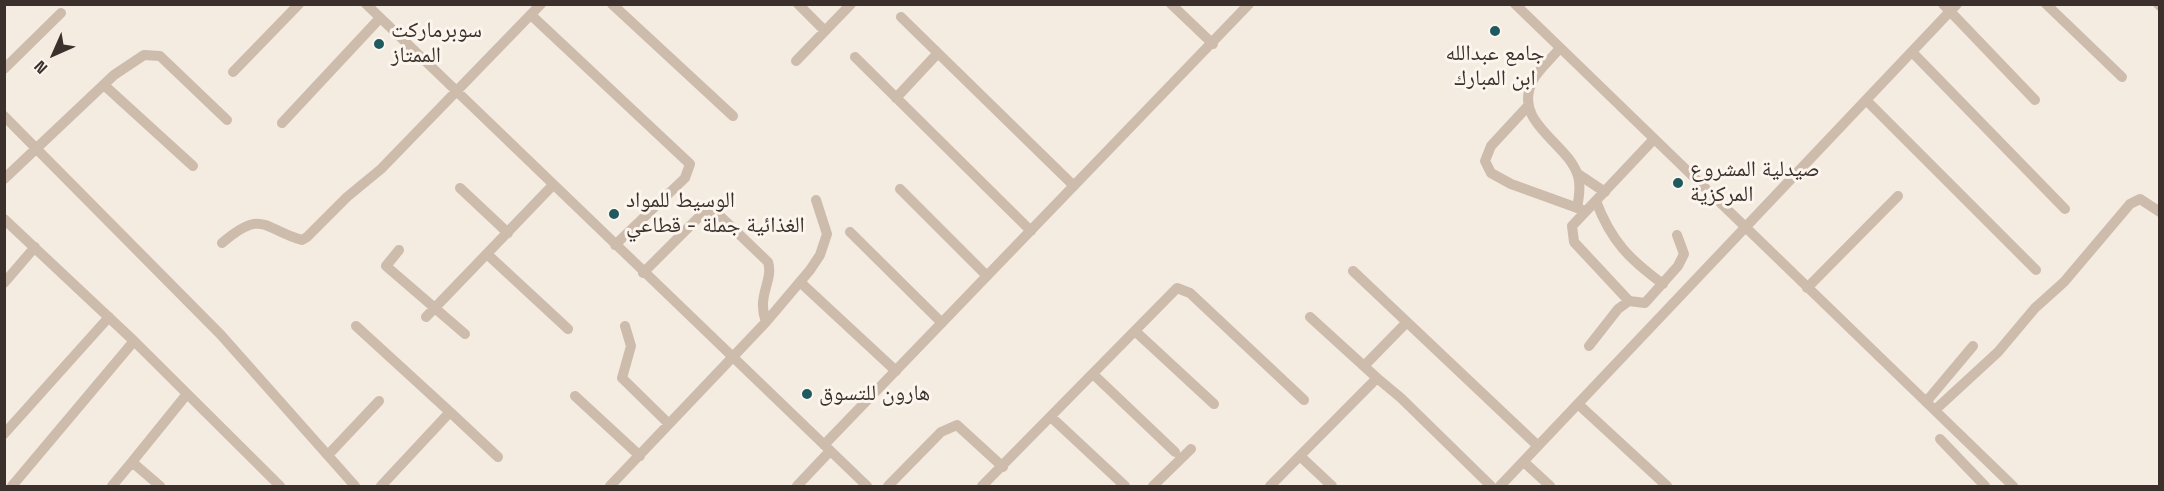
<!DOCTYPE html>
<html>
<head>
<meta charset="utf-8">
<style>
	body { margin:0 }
	#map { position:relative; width:2164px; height:491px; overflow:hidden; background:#f4ebe1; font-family:"Space Grotesk",sans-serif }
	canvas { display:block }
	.frame { position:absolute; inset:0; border:6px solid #3b302b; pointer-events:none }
	.north { position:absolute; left:24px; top:24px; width:60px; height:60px; -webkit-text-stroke:4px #fbf5ee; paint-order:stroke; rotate:225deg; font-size:16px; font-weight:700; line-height:24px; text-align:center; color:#3b302b }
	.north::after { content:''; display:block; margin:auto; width:21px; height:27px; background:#3b302b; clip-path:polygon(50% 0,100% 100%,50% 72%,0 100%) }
</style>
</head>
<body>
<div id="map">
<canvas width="2164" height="491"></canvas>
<div class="frame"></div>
<div class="north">N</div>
</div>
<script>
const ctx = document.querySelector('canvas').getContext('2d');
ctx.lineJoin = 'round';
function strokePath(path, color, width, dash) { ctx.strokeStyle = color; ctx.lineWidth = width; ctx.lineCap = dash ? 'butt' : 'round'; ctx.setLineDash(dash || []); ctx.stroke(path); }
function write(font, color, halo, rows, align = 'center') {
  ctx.font = font + ' "Space Grotesk","Noto Naskh Arabic",sans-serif'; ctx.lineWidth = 6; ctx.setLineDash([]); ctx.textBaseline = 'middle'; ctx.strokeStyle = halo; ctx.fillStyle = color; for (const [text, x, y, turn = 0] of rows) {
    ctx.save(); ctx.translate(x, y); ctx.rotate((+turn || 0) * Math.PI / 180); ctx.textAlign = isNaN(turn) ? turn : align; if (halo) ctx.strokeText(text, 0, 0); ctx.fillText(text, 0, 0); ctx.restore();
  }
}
strokePath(new Path2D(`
	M366,4L867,486
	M612,4L733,116
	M798,4L825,31
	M1171,4L1213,44
	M1515,4L2013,486
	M1943,4L2035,100
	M2046,4L2122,77
	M2158,4L2160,6
	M531,15L690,164L685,178L615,245
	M901,17L1074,186
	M1560,48C1552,58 1539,69 1533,80C1511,123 1568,142 1578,176C1581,186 1579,198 1577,208
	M1913,53L2065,209
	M855,57L1031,231
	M796,61L851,4
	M4,69L61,13
	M233,72L299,4
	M104,85L193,166
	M896,98L937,54
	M1867,101L2036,270
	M1528,106L1491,146L1485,161L1491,173L1511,184L1583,210
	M4,116L221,335L355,486
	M282,123L380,18
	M1578,174L1605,192
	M4,179L114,75L144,55L160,56L227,120
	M460,188L508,233
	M900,189L987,276
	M1596,201C1611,241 1629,259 1663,284
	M4,219L134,341L280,486
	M850,232L942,323
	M222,243C263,208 263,229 302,240L307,237L347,197L381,169L541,4
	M399,250L386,266L465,334
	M487,254L568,329
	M1353,271L1538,446
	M643,273L705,211L716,212L768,262C774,281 756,295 766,322
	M800,282L896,371
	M4,283L35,247
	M1807,288L1898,196
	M1629,301L1574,242L1572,226L1654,139
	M426,317L552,186
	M1310,317L1377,378
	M356,326L450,412L381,486
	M625,326L631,346L622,378L669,424
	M1135,331L1214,404
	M1589,346L1618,309L1629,301L1645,303L1678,266L1684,254L1677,235
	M1364,366L1407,322
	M1093,374L1175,452
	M575,396L640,456
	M1926,402L1973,346
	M1578,404L1667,486
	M1935,410L1998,352L2035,308L2064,282L2130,204L2140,199L2160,212
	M450,412L498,457
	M1051,417L1125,486
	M4,434L109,317
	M1940,439L1985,486
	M824,445L1249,4
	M328,455L379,401
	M1300,456L1332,486
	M1524,462L1550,486
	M12,486L134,341
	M112,486L132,462
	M160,486L132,462L187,394
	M610,486L766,322L810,270L820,255L827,234L816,200
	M797,486L830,451
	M888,486L941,432L957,425L1003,467
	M982,486L1177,288L1190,293L1304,400
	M1153,486L1191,449
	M1270,486L1377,378L1401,398L1491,486
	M1500,486L1957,4`), '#cdbbac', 10);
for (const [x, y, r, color] of [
	[1495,31,6,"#1f5a5e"],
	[379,44,6,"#1f5a5e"],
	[1678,183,6,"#1f5a5e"],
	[614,214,6,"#1f5a5e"],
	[807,394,6,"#1f5a5e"]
]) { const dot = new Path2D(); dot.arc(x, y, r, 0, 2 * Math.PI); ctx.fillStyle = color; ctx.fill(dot); strokePath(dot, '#fbf5ee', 2); }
write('22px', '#3b302b', '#fbf5ee', [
	["سوبرماركت",391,31],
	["الممتاز",391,56],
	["جامع عبدالله",1495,54,"center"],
	["ابن المبارك",1495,79,"center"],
	["صيدلية المشروع",1690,170],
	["المركزية",1690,195],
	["الوسيط للمواد",626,201],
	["الغذائية جملة - قطاعي",626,226],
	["هارون للتسوق",819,394]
], 'left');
</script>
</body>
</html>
